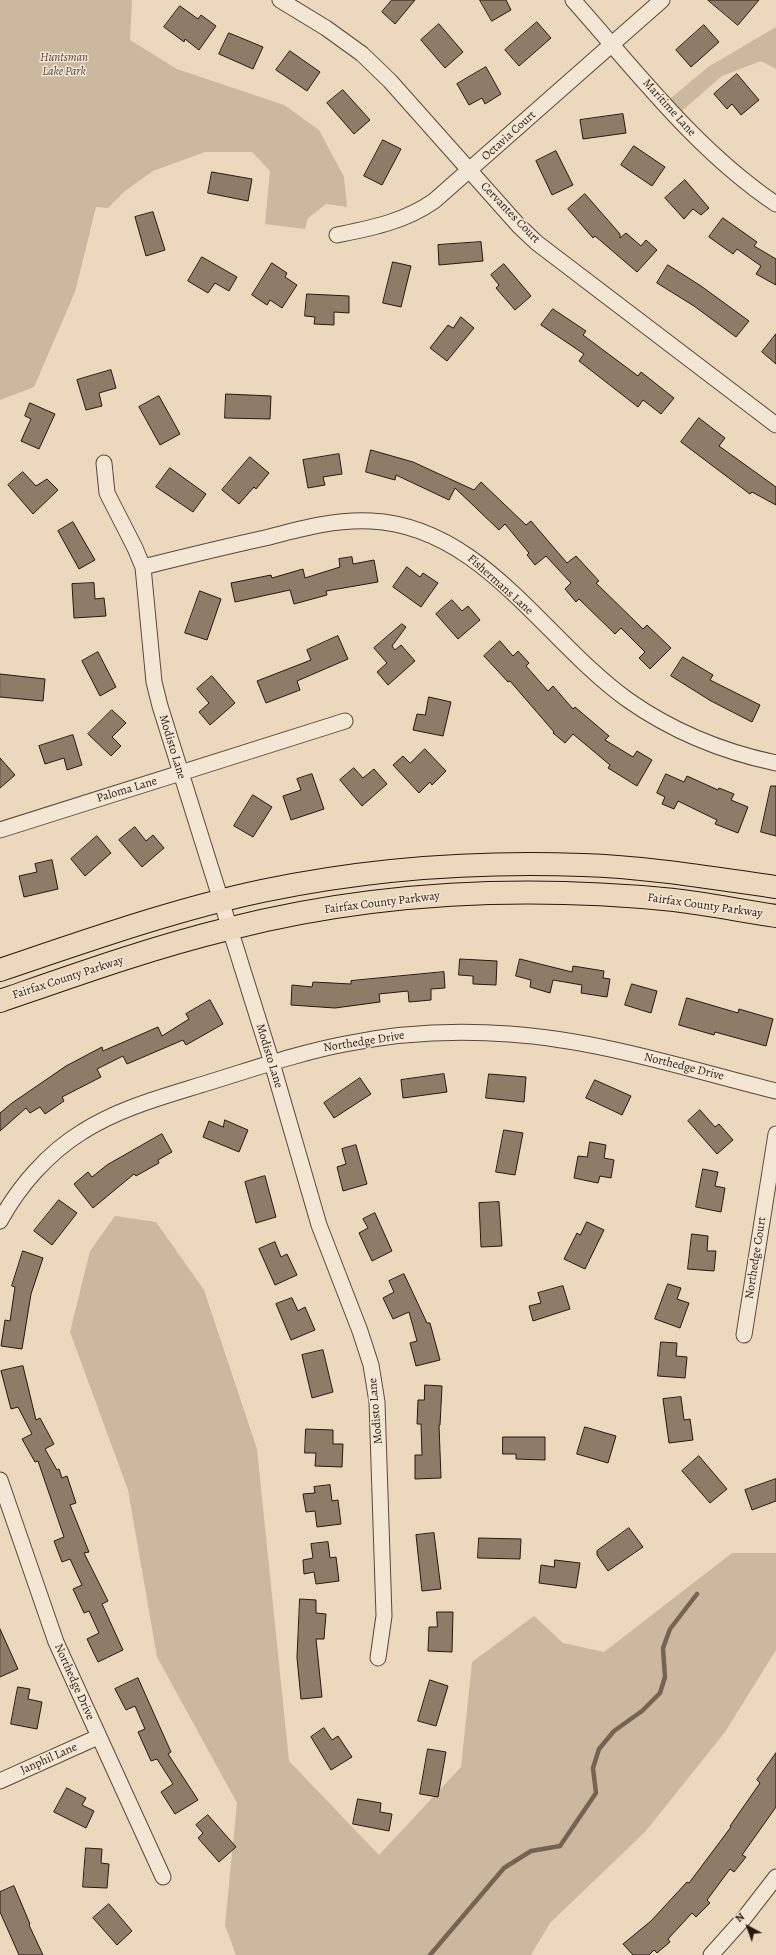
<!DOCTYPE html>
<html>
<head>
<meta charset="utf-8">
<style>
	body { margin:0 }
	#map { position:relative; width:776px; height:1955px; overflow:hidden; background:#ecd9bd; font-family:Alegreya,serif }
	canvas { display:block }
	.north { position:absolute; left:728px; top:1907px; width:40px; height:40px; -webkit-text-stroke:3px #f3e6d4; paint-order:stroke; rotate:319deg; font-size:11px; font-weight:700; line-height:16px; text-align:center; color:#28180e }
	.north::after { content:''; display:block; margin:auto; width:14px; height:18px; background:#28180e; clip-path:polygon(50% 0,100% 100%,50% 72%,0 100%) }
</style>
</head>
<body>
<div id="map">
<canvas width="776" height="1955"></canvas>
<div class="north">N</div>
</div>
<script>
const ctx = document.querySelector('canvas').getContext('2d');
ctx.lineJoin = 'round';
function fillPath(path, color) { ctx.fillStyle = color; ctx.fill(path, 'evenodd'); }
function strokePath(path, color, width, dash) { ctx.strokeStyle = color; ctx.lineWidth = width; ctx.lineCap = dash ? 'butt' : 'round'; ctx.setLineDash(dash || []); ctx.stroke(path); }
function write(font, color, halo, rows, align = 'center') {
  ctx.font = font + ' Alegreya,serif'; ctx.lineWidth = 3; ctx.setLineDash([]); ctx.textBaseline = 'middle'; ctx.strokeStyle = halo; ctx.fillStyle = color; for (const [text, x, y, turn = 0] of rows) {
    ctx.save(); ctx.translate(x, y); ctx.rotate((+turn || 0) * Math.PI / 180); ctx.textAlign = isNaN(turn) ? turn : align; if (halo) ctx.strokeText(text, 0, 0); ctx.fillText(text, 0, 0); ctx.restore();
  }
}
fillPath(new Path2D(`
	M0,0H132L130,40L177,69L284,105L319,130L344,177L347,207L326,204L308,218L305,229L265,224L270,171L252,152H205L153,171L125,191L108,208L96,207L75,292L34,387L0,400Z
	M776,27V69L761,61L722,76L676,116L665,103L708,67Z
	M115,1216L156,1222L204,1290L257,1449L289,1761L379,1855L461,1767L472,1662L534,1616L563,1643L604,1652L732,1553H776V1650L725,1732L645,1832L550,1923L531,1955H236L225,1925L237,1803L157,1657L128,1490L70,1332L90,1251Z`), '#cbb89f');
strokePath(new Path2D(`
	M430,1955L504,1868L531,1851L560,1846L596,1793L593,1768L599,1749L614,1731L642,1711L660,1693L665,1677L663,1648L670,1629L697,1594`), '#756454', 4.5);
const building = new Path2D(`
	M392,0H415L395,24L382,12Z
	M480,0H506L511,10L492,21Z
	M708,0H759L738,25Z
	M180,6L198,19L201,15L216,26L199,50L185,39L184,42L164,27Z
	M537,22L551,38L519,66L505,50Z
	M439,24L463,52L445,68L421,40Z
	M704,25L719,42L691,67L676,50Z
	M229,33L263,47L253,69L219,54Z
	M290,51L320,72L307,91L276,70Z
	M486,67L501,94L485,104L482,98L469,105L457,84Z
	M737,74L759,100L741,115L732,104L727,109L714,94Z
	M343,90L370,120L354,134L327,103Z
	M623,114L626,133L583,139L580,120Z
	M383,140L401,149L382,185L364,176Z
	M634,146L665,167L652,186L621,165Z
	M556,151L573,185L552,195L536,161Z
	M212,172L252,179L248,201L208,193Z
	M685,180L709,208L701,215L693,209L684,219L665,198Z
	M585,194L620,234V238L626,233L641,246L646,240L657,250L637,272L595,236L593,238L568,209Z
	M153,212L165,250L146,256L135,217Z
	M723,218L757,242L754,246L776,259V285L756,274L761,266L737,249L733,254L709,237Z
	M481,242L483,261L439,265L438,245Z
	M202,257L237,277L229,291L215,283L208,293L188,281Z
	M393,262L411,266L401,307L383,303Z
	M272,263L287,273L285,277L297,285L282,308L270,300L267,305L252,295Z
	M504,264L531,296L515,310L496,288L499,285L491,275Z
	M668,265L701,286L749,321L736,337L694,306L657,283Z
	M307,294L349,296V313L334,312V325L314,324L315,317L305,316Z
	M553,309L586,331L583,335L638,376L641,372L674,398L661,414L643,400L638,407L579,361L584,354L541,325Z
	M461,317L474,328L447,361L430,348L448,325L453,328Z
	M776,334V364L762,352Z
	M111,370L116,388L99,393L102,406L86,410L77,380Z
	M226,394L271,396L270,419L225,418Z
	M159,396L180,434L160,445L139,407Z
	M30,403L55,414L39,449L21,441L31,419L25,416Z
	M699,418L725,438L719,446L776,487V505L752,492L750,494L681,442Z
	M371,450L413,462L474,490L481,482L526,525L531,521L567,563L576,556L599,581L596,583L643,629L647,625L671,648L650,669L639,658L645,652L621,628L615,634L579,599L576,602L565,589L571,583L546,556L535,565L527,555L529,553L505,524L499,530L455,488L449,500L396,475L395,480L366,472Z
	M339,454L342,474L323,477L325,485L308,488L303,460Z
	M250,457L269,473L256,489L254,487L239,504L222,490Z
	M170,468L206,494L193,512L156,487Z
	M23,472L36,486L47,479L58,490L33,514L8,485Z
	M73,522L95,560L79,569L58,531Z
	M352,557L353,564L374,560L378,582L326,591L327,595L294,604L290,590L235,602L231,583L271,575L272,578L303,569L305,578L340,567L339,559Z
	M407,567L420,577L423,573L438,583L421,607L393,587Z
	M94,583L95,599L104,598L106,616L74,618L72,584Z
	M200,591L221,599L207,640L185,633Z
	M452,600L462,611L468,606L480,620L458,639L436,614Z
	M402,624L406,627L392,646L395,650L401,645L415,661L388,685L377,672L387,663L374,648Z
	M338,636L348,659L297,681L300,690L266,703L257,681L311,660L307,650Z
	M500,641L513,656L518,651L529,663L526,666L548,691L553,686L573,709L575,707L609,736L605,740L633,757L637,751L652,760L637,786L608,768L610,765L573,734L565,743L553,733L554,732L510,681L508,682L484,656Z
	M98,652L116,687L100,696L82,661Z
	M683,657L713,675L710,680L760,705L752,722L711,701L671,676Z
	M0,674L45,679L43,701L0,697Z
	M212,676L235,703L210,725L199,712L209,703L197,689Z
	M429,697L451,702L443,736L413,730L417,714L425,715Z
	M112,710L126,723L112,737L121,746L111,756L88,734Z
	M73,735L82,765L67,770L64,758L45,764L39,746Z
	M425,749L446,771L432,785L430,782L419,793L393,765L403,756L410,763Z
	M0,758L15,775L0,788Z
	M354,768L363,778L374,769L387,784L362,806L340,780Z
	M312,774L324,809L291,820L283,796L301,790L297,779Z
	M666,774L684,782L687,776L718,790L719,788L734,794L731,800L748,807L738,833L715,824L717,820L678,801L674,809L662,804L665,797L657,793Z
	M771,786H776V836L761,832Z
	M253,795L272,807L253,837L234,826Z
	M135,827L146,841L153,835L164,848L142,867L119,840Z
	M97,836L111,853L85,876L71,859Z
	M52,860L58,889L24,897L19,876L37,872L35,864Z
	M460,959L497,961L496,985L473,984V976L459,975Z
	M520,959L572,972L573,966L604,971L603,978L610,979L607,997L581,993L582,985L553,980L550,993L530,987L531,980L516,976Z
	M444,972L445,988L431,989V1000L409,1002L408,991L379,994L380,1002L335,1008L291,1005L292,985L312,987L313,982L351,984V981Z
	M632,984L657,991L651,1013L625,1005Z
	M687,998L738,1013L739,1009L773,1019L766,1046L715,1032L714,1035L679,1025Z
	M210,1000L223,1024L186,1045L183,1040L127,1064L123,1056L97,1069L101,1077L62,1097L64,1101L45,1114L40,1107L30,1113L26,1108L0,1131V1113L12,1103L66,1066L102,1047L103,1051L158,1027L162,1036L189,1019L186,1014Z
	M444,1074L447,1092L403,1098L401,1080Z
	M489,1074L526,1077L524,1102L486,1098Z
	M360,1078L371,1094L334,1118L324,1103Z
	M595,1080L631,1096L622,1115L586,1098Z
	M700,1110L715,1127L719,1124L733,1140L717,1154L688,1121Z
	M225,1120L248,1130L239,1152L203,1137L209,1121L223,1127Z
	M504,1130L523,1133L515,1175L496,1172Z
	M162,1134L172,1152L158,1160L159,1163L136,1176L134,1174L93,1208L74,1184L88,1172L92,1177L107,1165Z
	M590,1142L606,1145L604,1158L614,1160L611,1178L600,1176L598,1183L574,1178L578,1156L587,1157Z
	M356,1145L367,1184L343,1191L337,1167L346,1164L342,1149Z
	M703,1169L718,1172L715,1186L725,1188L721,1212L696,1207Z
	M265,1176L276,1217L256,1223L245,1182Z
	M59,1200L77,1213L52,1245L34,1231Z
	M499,1202L502,1246L481,1247L479,1203Z
	M375,1213L392,1251L372,1261L359,1233L368,1228L363,1219Z
	M587,1222L604,1230L585,1269L564,1259L577,1233L580,1235Z
	M692,1234L708,1236L707,1251H716L714,1271L688,1269Z
	M275,1242L281,1257L287,1254L297,1275L275,1285L259,1249Z
	M23,1251L43,1258L31,1294L22,1349L1,1346L5,1320L10,1321L15,1287L12,1286Z
	M404,1274L427,1323H430L440,1360L416,1366L410,1343L417,1341L409,1312L393,1319L383,1298L394,1292L389,1281Z
	M668,1284L681,1288L677,1299L689,1303L680,1328L655,1319Z
	M563,1286L570,1309L533,1321L529,1306L541,1303L538,1293Z
	M292,1298L298,1311L305,1307L315,1330L291,1340L276,1304Z
	M661,1342L677,1343L676,1356L687,1357L685,1378L658,1376Z
	M323,1350L333,1392L312,1398L302,1355Z
	M23,1366L36,1420L40,1418L54,1444L45,1449L57,1470L59,1469L62,1478L67,1476L76,1503L70,1505L89,1552L84,1553L108,1601L102,1604L123,1650L98,1662L87,1639L99,1633L89,1611L84,1613L73,1589L82,1585L70,1559L62,1562L54,1541L64,1537L38,1461L35,1462L22,1439L32,1434L18,1407L11,1409L1,1371Z
	M425,1385L442,1386L440,1425H439L441,1478L415,1479V1455H422L421,1424H417L418,1400H424Z
	M681,1397L684,1420L690,1419L693,1440L669,1443L663,1399Z
	M585,1427L616,1436L608,1463L577,1454Z
	M306,1429L333,1430V1444H343L342,1467L315,1466L316,1453H305Z
	M503,1437H545V1460L516,1459V1454H503Z
	M699,1456L727,1489L710,1503L682,1471Z
	M776,1479V1501L752,1510L745,1490Z
	M330,1485L332,1501L338,1500L341,1524L317,1527L315,1511L306,1512L303,1494L315,1493L314,1487Z
	M629,1528L643,1547L608,1571L597,1555V1551Z
	M434,1533L441,1589L422,1591L416,1535Z
	M479,1538L521,1539L520,1559L478,1558Z
	M328,1542L330,1558L336,1557L339,1581L316,1584L314,1572L304,1574L303,1560L313,1558L311,1544Z
	M555,1560L580,1563L576,1588L539,1583L541,1565L554,1567Z
	M300,1599L316,1600V1613L326,1614L324,1639H316L322,1697L301,1699L297,1658Z
	M437,1612H453L452,1652L428,1651L429,1627H437Z
	M0,1629L18,1669L0,1677Z
	M138,1678L171,1752L168,1754L198,1800L175,1814L161,1792L173,1784L157,1759L151,1761L138,1732L145,1729L135,1706L126,1710L115,1689Z
	M430,1680L448,1686L436,1726L418,1721Z
	M18,1687L30,1689L28,1699L42,1702L37,1729L11,1724Z
	M324,1728L332,1740L338,1736L352,1757L331,1770L311,1737Z
	M428,1749L446,1752L438,1797L420,1794Z
	M776,1753V1807L742,1855L746,1857L734,1872L730,1869L707,1900L710,1903L696,1917L692,1913L668,1939L670,1942L657,1953L654,1950L649,1955H633L623,1944L651,1921L687,1882L689,1883L731,1827L730,1826L760,1783L757,1780Z
	M67,1788L86,1798L82,1805L94,1811L86,1828L54,1812Z
	M358,1799L381,1803L380,1812L392,1814L389,1831L353,1824Z
	M208,1815L236,1847L219,1862L198,1838L203,1833L196,1825Z
	M86,1848L102,1849L101,1863L109,1864L107,1888L83,1887Z
	M14,1886L30,1924L29,1925L43,1955H19L0,1912V1892Z
	M109,1904L132,1931L117,1945L93,1918Z`);
fillPath(building, '#8e7c69');
strokePath(building, '#28180e', 1);
const minor = new Path2D(`
	M280,0L326,28L362,54L390,81L519,226L537,243L776,425
	M573,0C637,72 696,150 776,204
	M337,235C371,228 404,222 434,201L662,0
	M104,463L107,493L135,548L143,567L154,682L160,706L272,1063L319,1225L360,1331L371,1365L377,1402L384,1616L378,1658
	M143,567C183,557 224,547 265,538C300,529 335,519 371,521C482,526 545,641 628,700C672,731 724,752 776,763
	M0,830L345,721
	M0,1221C19,1186 48,1153 82,1132C119,1108 165,1096 207,1083C253,1069 298,1053 345,1044C398,1033 454,1030 509,1034C599,1040 688,1069 776,1091
	M744,1335L776,1134
	M0,1480L56,1642L163,1877
	M0,1781L98,1737
	M711,1955L745,1917L776,1877`);
const trunk = new Path2D(`
	M0,970C86,941 173,910 262,891C367,869 475,861 583,865C647,867 712,878 776,887
	M0,1001C75,975 150,948 228,929C373,892 525,885 674,900C708,904 742,911 776,916`);
strokePath(minor, '#59483a', 17);
strokePath(trunk, '#28180e', 24);
strokePath(minor, '#f3e6d4', 15);
strokePath(trunk, '#ecd9bd', 22);
write('italic 12px', '#59483a', '#f3e6d4', [
	["Huntsman",64,58],
	["Lake Park",64,72]
]);
write('12px', '#28180e', '#f3e6d4', [
	["Maritime Lane",669,108,48],
	["Octavia Court",509,136,-42],
	["Cervantes Court",510,213,46],
	["Fishermans Lane",500,585,42],
	["Modisto Lane",172,747,73],
	["Paloma Lane",127,790,-17],
	["Fairfax County Parkway",382,903,-7],
	["Fairfax County Parkway",705,906,8],
	["Fairfax County Parkway",68,978,-18],
	["Northedge Drive",364,1042,-9],
	["Modisto Lane",269,1056,73],
	["Northedge Drive",684,1067,14],
	["Northedge Court",756,1258,-81],
	["Modisto Lane",376,1411,-95],
	["Northedge Drive",74,1682,66],
	["Janphil Lane",49,1759,-24]
]);
</script>
</body>
</html>
